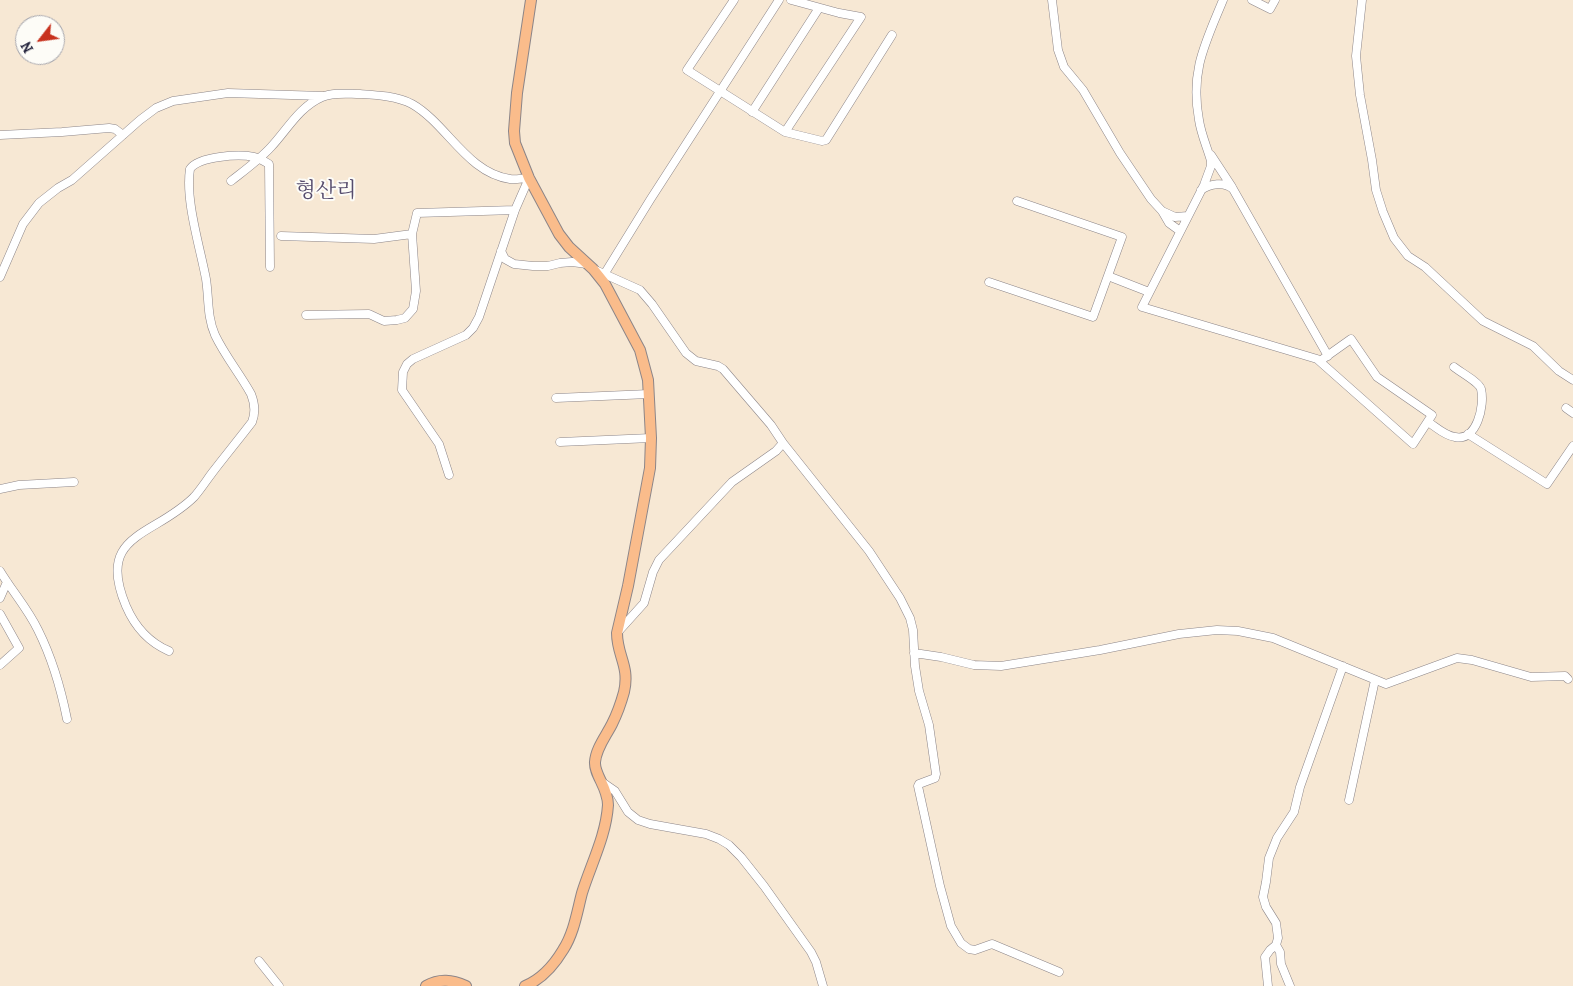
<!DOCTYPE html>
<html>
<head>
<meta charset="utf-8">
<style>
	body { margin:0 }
	#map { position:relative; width:1573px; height:986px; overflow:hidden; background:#f7e8d4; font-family:Alegreya,serif }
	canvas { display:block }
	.north { position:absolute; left:15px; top:15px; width:50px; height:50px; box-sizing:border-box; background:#fdfcf7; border:1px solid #a5a5ac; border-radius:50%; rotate:240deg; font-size:14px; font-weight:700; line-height:20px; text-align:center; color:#22223b }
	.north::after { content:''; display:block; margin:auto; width:18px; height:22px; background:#c8321e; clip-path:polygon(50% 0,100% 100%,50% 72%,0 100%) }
</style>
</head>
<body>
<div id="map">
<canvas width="1573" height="986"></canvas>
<div class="north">N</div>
</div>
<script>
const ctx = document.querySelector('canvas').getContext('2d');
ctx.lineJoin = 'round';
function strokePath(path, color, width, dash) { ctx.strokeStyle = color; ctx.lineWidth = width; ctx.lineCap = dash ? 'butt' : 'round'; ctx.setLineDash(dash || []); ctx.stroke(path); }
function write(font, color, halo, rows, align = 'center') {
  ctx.font = font + ' Alegreya,"Noto Serif KR",serif'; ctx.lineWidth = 4; ctx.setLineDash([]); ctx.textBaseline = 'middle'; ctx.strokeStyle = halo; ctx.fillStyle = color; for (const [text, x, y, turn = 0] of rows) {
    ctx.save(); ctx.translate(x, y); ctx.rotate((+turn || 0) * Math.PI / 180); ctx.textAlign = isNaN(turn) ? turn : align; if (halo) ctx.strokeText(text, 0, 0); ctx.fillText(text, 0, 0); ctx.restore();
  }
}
const minor = new Path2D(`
	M734,0L687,70L785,132L822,141L826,140L892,35
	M1052,0L1058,50L1064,67L1083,90L1120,153L1151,199L1162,211L1169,223L1180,231
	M1223,0C1205,44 1190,71 1199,120C1201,134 1207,147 1211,161V166L1204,185L1142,307L1317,359L1413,444L1432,415L1377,377L1351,339L1320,361
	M1252,0L1270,9L1275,0
	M1362,0L1356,56L1360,95L1372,160L1376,190L1383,212L1394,238L1408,256L1425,267L1483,321L1533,346L1559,371L1573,380
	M752,112L819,8
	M785,132L861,17L839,13L791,0
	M0,135L62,132L109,128L115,129L123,135
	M1211,155L1232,187
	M231,181C245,170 259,160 271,147C287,130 299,107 322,97C333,92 348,94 360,94C376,95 397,96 412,104C447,124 467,173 510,179C516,180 523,178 529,178L515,210L479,317L473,328L466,335L413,359L407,364L403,372L402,390L439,444L449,475
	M1201,190C1210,184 1224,181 1233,189L1328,356
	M1162,211L1175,217L1188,216
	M281,236L374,239L412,234
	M501,251L505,259L514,264L533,266H548L560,263L572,262L587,264
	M593,269L640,290L652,304L686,353L696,361L718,366L723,369L771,425L783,443L869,551L900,598L910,618L913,630L915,666L919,691L929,725L936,774L935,778L919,784L918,786L940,886L951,926L961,943L969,949L975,950L992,944L1059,972
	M605,273L650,200L779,0
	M1108,276L1149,292
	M0,277L23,224L39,203L58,188L72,180L140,120L156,108L173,101L228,93L323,96
	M989,282L1093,317L1122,237L1017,201
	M306,315L369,314L384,321L397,320L405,318L413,309L416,291L412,234L417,213L515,210
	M556,398L649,394
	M1566,408L1573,413
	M1428,422C1436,427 1445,436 1455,437C1477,442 1485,405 1481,389C1479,382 1460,372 1454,367
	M1468,434L1547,484L1573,446
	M560,442L651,438
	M0,489L19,485L74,482
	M0,571C12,591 28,609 38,630C52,658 61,689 67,719
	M0,598L7,582
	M0,614L19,648L0,665
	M617,633L644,603L653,572L659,560L732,482L776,451L783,443
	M169,651C148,642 135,627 126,606C95,533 154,537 194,497C201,489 206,481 212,473C225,456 239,439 252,422C256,412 255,404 251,394C240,374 225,356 215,335C207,317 209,298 206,279C200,247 185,200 190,169C199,156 239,154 254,157C259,158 264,161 269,164L270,267
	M914,653L941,657L974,665L1001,666L1100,650L1179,634L1217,630L1238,631L1273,638L1386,684L1457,658L1472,660L1531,677L1565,676L1568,679
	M602,782L615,791L628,812L638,820L650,824L706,834L719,839L729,845L741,857L764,886L811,952L816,962L823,986
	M1349,800L1375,680
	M1276,945L1280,952L1281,964L1290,986
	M259,961L279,986
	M1268,986L1265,957L1270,950L1276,945L1278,938L1276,923L1266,907L1263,897L1266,882L1269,858L1277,838L1294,812L1300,787L1343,666`);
const major = new Path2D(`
	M426,986C440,978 452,980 466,986
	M525,986C542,979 554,965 563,950C574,933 577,912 582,893C591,864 606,836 608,805C608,787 594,775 595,762C596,748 606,736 612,724C617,714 621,703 624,692C630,666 617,656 617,633L628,586L650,468L651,438L648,380L640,350L605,284L593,269L569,247L559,234L529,178L515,143L514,131L517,93L531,0`);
strokePath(minor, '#8c8588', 9);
strokePath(major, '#8c8588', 12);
strokePath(minor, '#fff', 8);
strokePath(major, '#fabc8b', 10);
write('21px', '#564c6d', '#fdfcf7', [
	["형산리",326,192]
]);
</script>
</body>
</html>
